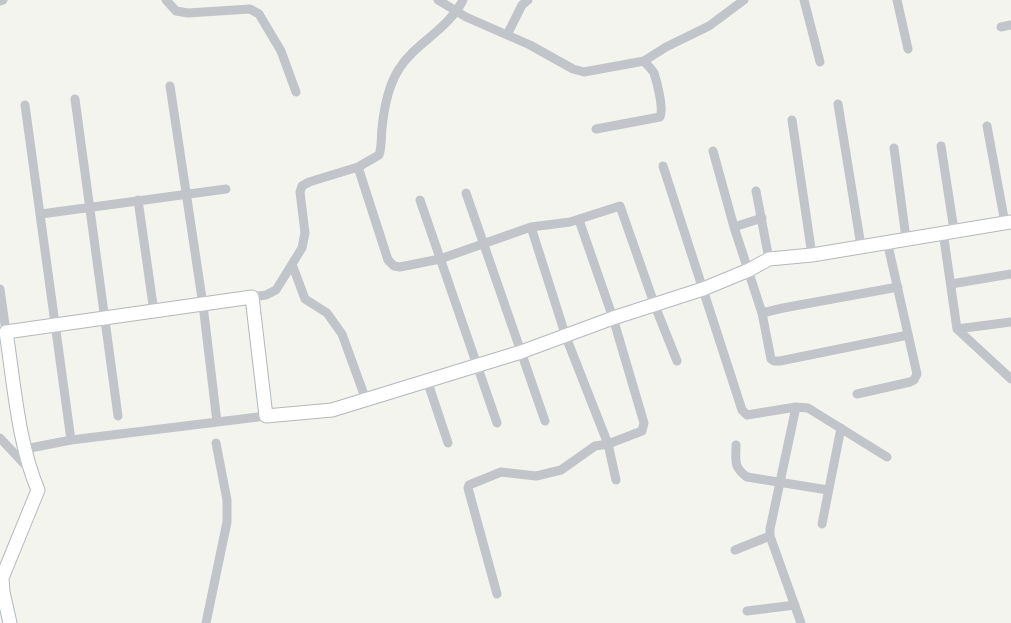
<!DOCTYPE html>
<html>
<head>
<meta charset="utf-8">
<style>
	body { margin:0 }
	canvas { display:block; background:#f4f4ef }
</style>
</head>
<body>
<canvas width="1011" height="623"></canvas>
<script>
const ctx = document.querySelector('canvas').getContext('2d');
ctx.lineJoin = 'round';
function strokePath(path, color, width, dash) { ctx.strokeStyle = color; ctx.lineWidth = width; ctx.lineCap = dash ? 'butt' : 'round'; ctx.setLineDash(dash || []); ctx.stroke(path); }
const secondary = new Path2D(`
	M10,623L3,592L2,578L38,490C18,443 14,383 6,332L252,297L266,416L332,410L521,352L613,318L703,289L749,270L769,259L812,255L1011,222`);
strokePath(secondary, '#b3b8bd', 15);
strokePath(new Path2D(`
	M166,0L176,11L188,13L250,9L259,14L281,51L296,92
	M438,0L466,17L530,45L573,69L584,72L644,61L666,47L709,26L744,0
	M804,0L820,62
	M897,0L908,49
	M0,1L3,0
	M1001,27L1011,25
	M507,35L522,5L528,0
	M170,86L203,305L217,422
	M75,99L118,416
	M838,104L861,246
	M25,105L71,440
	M792,120L812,255
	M987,126L1005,223
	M596,129L660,117C664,109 657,82 654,73C652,69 647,65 644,61
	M941,146L954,230
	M894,148L906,238
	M713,151L734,227L762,313L771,359L774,361H780L908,335
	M663,166L742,410L747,415L796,407L808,408L887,457
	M358,167L388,260L394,266L400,267L440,259L531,227L570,222L620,206L655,306L677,361
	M756,191L769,259
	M466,193L545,421
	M138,200L154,312
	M420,200L497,423
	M41,214L226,189
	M531,227L566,337L608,444L616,480
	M734,227L762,218
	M943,232L957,329L1011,379
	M292,264L305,299L327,313L342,334L366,400
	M951,284L1011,274
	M0,289L6,332
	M252,297L266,295L276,290L302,248L305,233L300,192L302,186L309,182L358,167L379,155C382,147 381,136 382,128C384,108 388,86 399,69C415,43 448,30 463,0
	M762,313L783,308L898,287
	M957,329L1011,322
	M427,380L448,443
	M857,394L910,382L914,380L917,374L887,241
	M796,407L770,529V536L801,623
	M0,438L29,469
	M736,445C736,461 733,467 747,477L828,490
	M25,449L71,440L266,416
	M822,524L841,428
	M735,550L770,536
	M497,594L468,488L469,485L501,472L536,476L561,470L595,446L608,444L642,431L644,423L613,318L579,220
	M747,611L795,605
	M206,623L227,522V500L216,443`), '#c1c4c8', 9);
strokePath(secondary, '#fff', 13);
</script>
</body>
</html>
